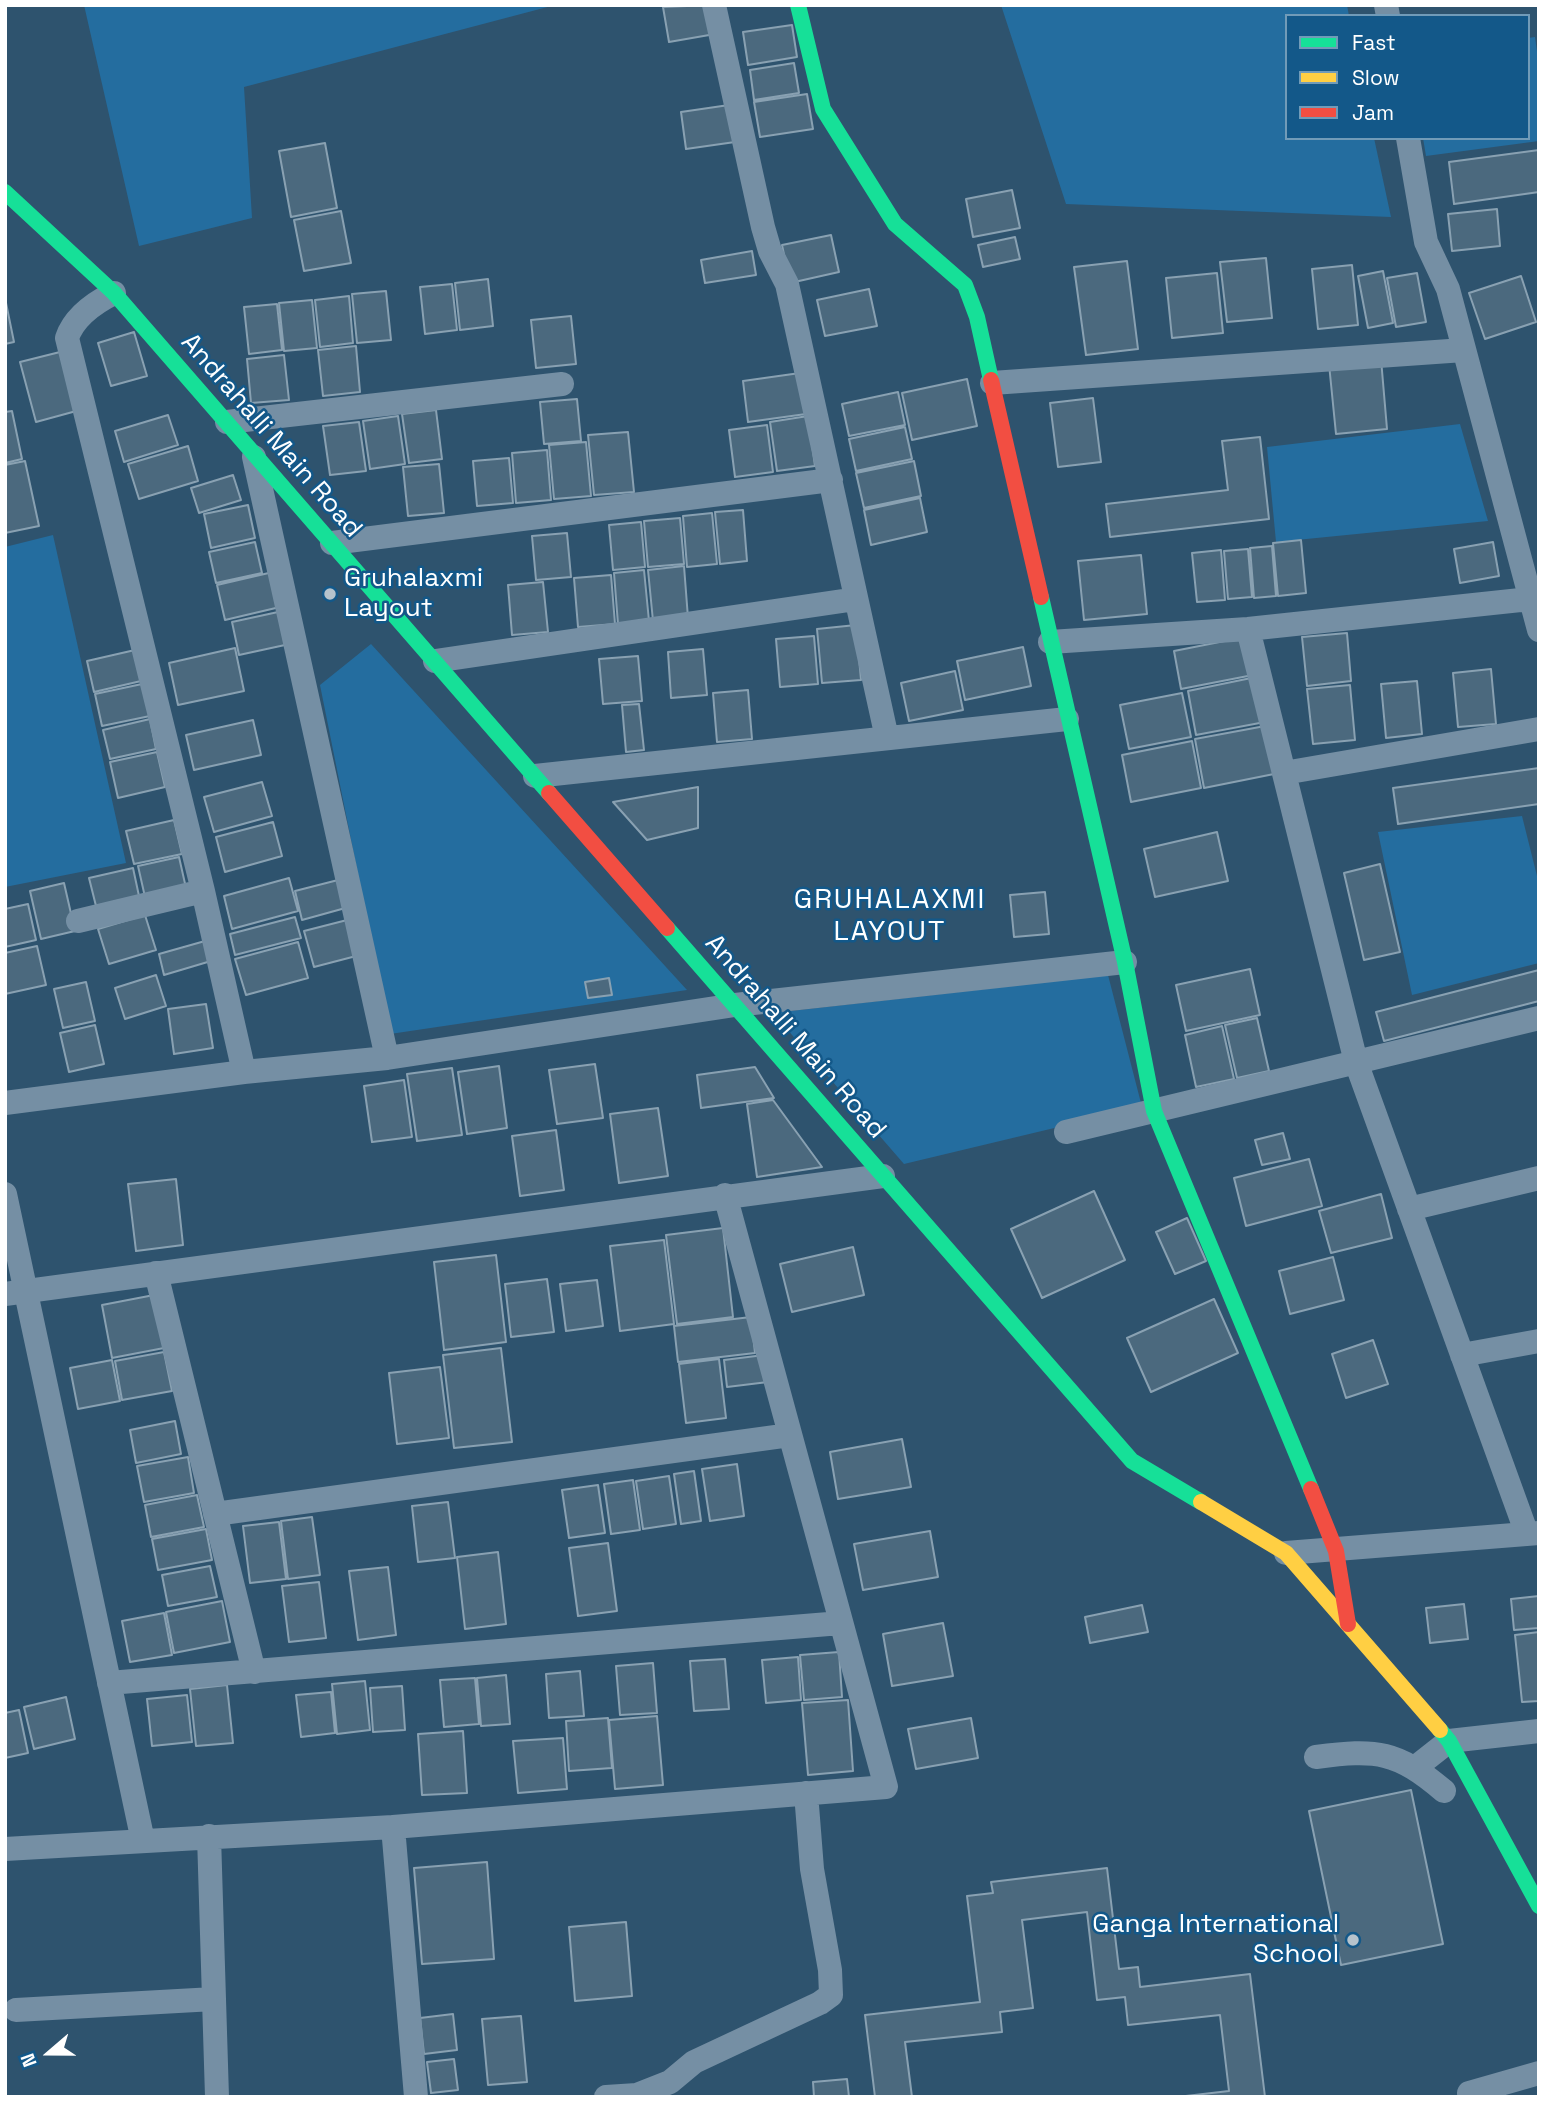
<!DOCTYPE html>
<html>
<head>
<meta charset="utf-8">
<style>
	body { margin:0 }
	#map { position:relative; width:1544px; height:2102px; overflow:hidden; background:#2e536e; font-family:"Space Grotesk",sans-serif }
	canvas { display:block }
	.frame { position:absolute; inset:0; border:7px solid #fff; pointer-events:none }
	.legend { position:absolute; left:1285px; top:14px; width:245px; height:126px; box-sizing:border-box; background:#135889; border:2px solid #719bb8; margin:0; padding:9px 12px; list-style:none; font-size:21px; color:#fff }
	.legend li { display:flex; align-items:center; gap:14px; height:35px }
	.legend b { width:35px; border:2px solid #719bb8 }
	.north { position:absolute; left:14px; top:2018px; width:70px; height:70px; -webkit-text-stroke:5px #135889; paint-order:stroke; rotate:250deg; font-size:19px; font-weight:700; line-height:28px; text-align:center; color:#fff }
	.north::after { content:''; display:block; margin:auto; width:24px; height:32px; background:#fff; clip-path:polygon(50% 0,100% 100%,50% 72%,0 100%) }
</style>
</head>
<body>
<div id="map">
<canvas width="1544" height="2102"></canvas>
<div class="frame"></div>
<ul class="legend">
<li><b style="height:9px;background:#16e098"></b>Fast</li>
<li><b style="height:9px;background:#ffcf43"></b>Slow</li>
<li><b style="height:9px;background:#f24e42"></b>Jam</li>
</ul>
<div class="north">N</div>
</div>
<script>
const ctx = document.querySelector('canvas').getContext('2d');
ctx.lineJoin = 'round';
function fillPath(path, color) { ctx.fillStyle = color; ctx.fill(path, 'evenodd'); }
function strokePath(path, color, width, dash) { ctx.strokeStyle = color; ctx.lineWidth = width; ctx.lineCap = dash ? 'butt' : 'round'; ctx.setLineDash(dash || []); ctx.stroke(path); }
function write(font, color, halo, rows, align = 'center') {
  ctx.font = font + ' "Space Grotesk",sans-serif'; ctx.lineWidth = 5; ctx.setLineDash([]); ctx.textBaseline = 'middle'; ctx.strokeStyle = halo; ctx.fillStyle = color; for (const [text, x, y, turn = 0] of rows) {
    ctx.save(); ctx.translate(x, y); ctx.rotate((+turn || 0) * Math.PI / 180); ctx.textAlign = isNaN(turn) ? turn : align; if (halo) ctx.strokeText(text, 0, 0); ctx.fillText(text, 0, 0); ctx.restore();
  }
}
fillPath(new Path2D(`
	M84,5H555L244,87L252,218L139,246Z
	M1001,5H1347L1349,16H1287V138H1374L1391,217L1066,204Z
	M1535,37L1539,66V141L1426,156L1423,138H1528V38Z
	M1460,424L1488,521L1276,542L1267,447Z
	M53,535L126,863L5,887V547Z
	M371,644L687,990L390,1034L320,685Z
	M1522,816L1539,884V963L1412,995L1378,832Z
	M1108,975L1142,1107L904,1164L773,1013Z`), '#246d9f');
const building = new Path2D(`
	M711,5L715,34L669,42L663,7Z
	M792,25L797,57L748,65L743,32Z
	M794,63L799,93L754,100L750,70Z
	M807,94L813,129L760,137L754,102Z
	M729,105L735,142L686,149L681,112Z
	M325,143L337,208L291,217L279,151Z
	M1539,150V192L1454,204L1449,162Z
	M1012,190L1020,228L973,237L966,199Z
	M1497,209L1500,246L1452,251L1448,214Z
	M341,211L351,263L304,271L294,220Z
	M831,235L839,272L790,283L782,245Z
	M1015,237L1020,259L983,267L978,245Z
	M752,251L756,275L705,283L701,260Z
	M1266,258L1272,318L1227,322L1220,262Z
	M1127,261L1138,349L1086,355L1074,267Z
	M1352,265L1358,325L1318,329L1312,269Z
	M1383,271L1393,323L1368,328L1358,276Z
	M1217,273L1223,333L1172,338L1166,278Z
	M1417,273L1426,322L1396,327L1387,278Z
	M1521,276L1536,322L1485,339L1469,293Z
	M488,279L493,326L460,330L455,283Z
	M452,284L457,330L425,334L420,287Z
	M869,289L877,326L825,336L817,300Z
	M386,291L391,340L357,343L352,294Z
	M349,296L353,343L320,347L315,300Z
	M5,298L14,342L5,344Z
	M312,300L317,348L284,351L279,303Z
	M277,304L282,350L249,354L244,307Z
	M571,316L576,364L536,368L531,320Z
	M134,332L147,376L111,386L98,343Z
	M356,346L360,392L323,396L318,350Z
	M64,351L80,410L36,422L20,362Z
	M284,355L289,400L251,403L247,359Z
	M1381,359L1387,429L1336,434L1329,364Z
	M800,373L806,414L748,422L743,381Z
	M967,379L977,426L912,440L902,393Z
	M898,392L905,425L849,436L842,404Z
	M1093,398L1101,462L1058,467L1050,403Z
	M577,399L581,441L544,444L540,402Z
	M436,410L442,459L409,463L402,414Z
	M12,411L22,459L5,463V412Z
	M168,415L178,445L124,462L115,431Z
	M398,416L405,464L370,469L363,421Z
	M808,416L815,466L777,471L770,422Z
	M359,422L366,471L330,475L323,426Z
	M767,425L773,472L735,477L729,430Z
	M905,427L912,459L856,471L849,439Z
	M628,432L634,492L594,495L588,435Z
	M1260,437L1269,519L1110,537L1106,504L1228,490L1222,441Z
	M586,442L591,496L554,499L549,445Z
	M188,446L198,481L139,499L128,464Z
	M547,450L551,500L516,503L512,453Z
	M509,458L513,503L477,506L473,461Z
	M25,461L39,526L5,533V465Z
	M914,461L921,496L864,508L856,473Z
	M439,464L444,513L408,516L403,467Z
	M233,475L241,500L199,513L191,488Z
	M920,498L927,532L871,545L864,510Z
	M248,505L255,538L211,548L204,514Z
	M743,510L747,561L720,564L715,512Z
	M712,513L717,564L687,567L683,516Z
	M680,518L684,564L648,567L644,521Z
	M641,522L645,567L613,570L609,525Z
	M567,533L571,577L536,580L532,536Z
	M1301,540L1306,593L1278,596L1273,543Z
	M255,542L262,573L216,583L209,552Z
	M1493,542L1499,576L1460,583L1454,549Z
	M1272,546L1276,596L1254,598L1250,548Z
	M1248,549L1252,597L1228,599L1224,551Z
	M1221,550L1225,600L1197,602L1192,553Z
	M1141,555L1147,614L1084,620L1078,561Z
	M684,566L688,618L653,621L648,570Z
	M644,570L649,621L618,624L614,573Z
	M273,572L280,607L225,620L217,585Z
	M611,575L615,624L578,627L574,578Z
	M543,582L548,632L512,635L508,585Z
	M278,612L285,645L239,655L232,622Z
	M856,625L861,680L822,683L817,629Z
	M1347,633L1351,681L1307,686L1302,637Z
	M814,636L818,684L780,687L776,639Z
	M1245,637L1253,675L1181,689L1174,651Z
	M1023,647L1031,686L965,700L957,661Z
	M235,648L244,691L178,705L169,663Z
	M703,649L707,695L671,698L668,652Z
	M135,650L141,681L94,692L87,661Z
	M638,656L642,701L603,704L599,659Z
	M1491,669L1496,724L1458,727L1453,673Z
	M955,671L963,710L909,721L901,683Z
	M1256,677L1265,722L1196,735L1188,691Z
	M1417,681L1422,734L1386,738L1381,684Z
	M142,684L150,716L102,726L95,694Z
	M1350,685L1355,740L1313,744L1307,689Z
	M748,690L752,739L717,742L713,693Z
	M1182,693L1191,737L1129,749L1120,705Z
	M639,704L644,750L626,752L622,705Z
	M150,719L156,749L110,759L103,730Z
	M253,720L261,755L194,770L186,735Z
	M1265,726L1274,774L1204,788L1195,739Z
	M1192,741L1201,788L1131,802L1122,755Z
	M157,752L165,787L118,798L110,762Z
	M1539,768V804L1398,824L1393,788Z
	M262,782L272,816L214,832L204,797Z
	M698,787V828L647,840L613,802Z
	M174,820L182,854L134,864L126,831Z
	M273,822L282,856L225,872L216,837Z
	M1217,832L1228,881L1155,897L1144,849Z
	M179,857L186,888L145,897L138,866Z
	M1380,864L1400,952L1364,960L1344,873Z
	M133,868L139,896L96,906L89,878Z
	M289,878L298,911L232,929L224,896Z
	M342,879L349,907L302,920L295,891Z
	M64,883L75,931L41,939L30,891Z
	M1045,892L1049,934L1014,937L1010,895Z
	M28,904L36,940L5,947V909Z
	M145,915L156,950L109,964L98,929Z
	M295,917L301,938L235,955L230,934Z
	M351,919L360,955L314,967L304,931Z
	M205,941L211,961L164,975L159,954Z
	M298,942L308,978L246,995L235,959Z
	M37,946L46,985L5,994V953Z
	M1250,969L1260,1015L1186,1031L1176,985Z
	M1539,970V1001L1384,1041L1376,1012Z
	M156,975L166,1006L125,1019L115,988Z
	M609,978L612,995L588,998L585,982Z
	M86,982L95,1021L63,1028L54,989Z
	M206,1004L213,1048L174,1054L168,1009Z
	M1257,1018L1269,1071L1237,1078L1225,1025Z
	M95,1025L104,1064L69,1072L60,1033Z
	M1222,1026L1234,1079L1196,1087L1185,1035Z
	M595,1064L603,1118L557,1124L549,1070Z
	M499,1066L507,1128L467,1134L458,1072Z
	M755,1067L774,1098L701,1108L697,1075Z
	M452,1068L462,1135L417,1141L407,1074Z
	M404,1080L412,1137L372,1142L364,1086Z
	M773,1100L822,1167L757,1177L747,1104Z
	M658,1108L668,1176L619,1183L610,1114Z
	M556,1130L564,1190L520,1196L512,1136Z
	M1283,1133L1290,1159L1262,1165L1255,1140Z
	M1309,1159L1322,1206L1246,1226L1234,1178Z
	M176,1179L183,1245L136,1251L128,1184Z
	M1094,1191L1125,1260L1042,1298L1011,1229Z
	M1381,1194L1392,1238L1331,1253L1319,1211Z
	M1187,1218L1206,1261L1175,1274L1156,1232Z
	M723,1228L733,1317L677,1324L666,1235Z
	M664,1240L674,1324L620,1331L610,1246Z
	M853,1247L864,1295L792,1312L780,1264Z
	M496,1255L506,1342L444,1350L434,1262Z
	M1333,1257L1344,1300L1290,1314L1279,1271Z
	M547,1279L554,1332L511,1337L505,1284Z
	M597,1280L603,1326L566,1331L560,1284Z
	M154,1295L164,1348L112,1358L102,1305Z
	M1214,1299L1238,1353L1151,1392L1127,1338Z
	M751,1317L755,1353L678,1362L674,1326Z
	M1373,1340L1388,1384L1346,1398L1332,1354Z
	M501,1348L512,1442L454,1448L443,1355Z
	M164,1352L172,1391L122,1400L115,1361Z
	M764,1355L768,1382L727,1387L724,1360Z
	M719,1359L726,1418L686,1423L679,1364Z
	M112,1360L120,1401L78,1409L70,1368Z
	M440,1367L449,1438L397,1444L389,1373Z
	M175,1421L181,1454L136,1463L130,1430Z
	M902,1439L911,1487L838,1499L830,1452Z
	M188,1457L194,1493L144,1502L137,1466Z
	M737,1464L744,1516L710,1521L702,1469Z
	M694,1471L701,1521L681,1524L674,1474Z
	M669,1476L676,1524L643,1529L636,1481Z
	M633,1480L640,1530L611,1534L604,1484Z
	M598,1485L605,1533L569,1538L562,1490Z
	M197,1495L204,1527L151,1537L145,1505Z
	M448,1502L455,1558L418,1562L412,1506Z
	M312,1517L320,1575L288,1579L281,1521Z
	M279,1522L286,1579L250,1583L243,1526Z
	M206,1529L212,1560L158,1570L152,1539Z
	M930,1531L938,1577L863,1590L854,1544Z
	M608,1543L617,1611L578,1616L569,1548Z
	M498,1552L506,1624L465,1629L457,1557Z
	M210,1566L217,1597L168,1606L162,1575Z
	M388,1567L396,1635L358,1640L349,1571Z
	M319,1582L326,1638L289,1642L282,1586Z
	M1539,1596V1628L1514,1630L1511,1599Z
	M222,1601L230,1642L174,1653L166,1612Z
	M1464,1604L1468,1639L1430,1643L1426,1608Z
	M1142,1605L1148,1632L1090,1643L1085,1617Z
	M164,1613L172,1655L130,1662L122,1621Z
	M943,1623L953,1676L892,1686L883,1634Z
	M1539,1632V1701L1522,1702L1515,1635Z
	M839,1652L842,1697L804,1700L800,1655Z
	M798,1657L801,1700L766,1703L762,1660Z
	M725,1659L729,1709L694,1711L690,1661Z
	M653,1663L657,1713L620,1715L616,1666Z
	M580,1671L584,1716L549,1718L546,1674Z
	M506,1675L510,1724L481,1726L477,1678Z
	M475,1678L479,1724L444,1727L440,1680Z
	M365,1681L370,1730L337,1734L332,1684Z
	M227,1685L233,1743L196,1746L190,1689Z
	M402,1686L405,1730L373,1732L370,1688Z
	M331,1692L335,1733L301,1737L296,1695Z
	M187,1695L192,1742L152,1746L147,1699Z
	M66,1697L75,1739L34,1749L24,1707Z
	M848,1700L853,1771L808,1775L802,1703Z
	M19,1710L28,1753L5,1758V1713Z
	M657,1716L663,1785L615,1789L609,1720Z
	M608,1718L612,1768L569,1771L566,1721Z
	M971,1718L978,1758L916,1769L908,1729Z
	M463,1731L467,1793L422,1795L418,1734Z
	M563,1738L567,1789L518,1793L513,1741Z
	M1411,1790L1443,1944L1341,1965L1309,1811Z
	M487,1862L494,1959L422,1964L414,1868Z
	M1107,1868L1119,1969L1138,1967L1140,1987L1250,1974L1265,2097H1177L1229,2091L1220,2015L1128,2025L1125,1997L1097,2000L1087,1912L1022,1920L1033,2008L1000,2012L1002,2032L905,2042L912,2097H875L865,2015L980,2002L967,1896L993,1893L991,1882Z
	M626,1922L632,1996L575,2001L569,1927Z
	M453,2014L457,2050L424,2054L420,2018Z
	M521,2016L527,2082L488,2085L482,2019Z
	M454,2059L458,2090L431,2093L427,2062Z
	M847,2079L849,2097H814L813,2082Z`);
fillPath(building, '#4b697e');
strokePath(building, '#89a1b2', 2);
strokePath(new Path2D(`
	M714,5L763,227L770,251L787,284L887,738
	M1386,5L1388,16
	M1408,138L1426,242L1448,289L1539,630
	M114,293C96,302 74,317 67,338L203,891L244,1072
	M992,383L1464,350
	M227,422L562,384
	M254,457L387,1058
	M332,543L831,480
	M1248,629L1356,1062L1527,1534
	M1050,642L1248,629L1530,599
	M435,661L856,599
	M1284,773L1539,729
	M535,776L1067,719
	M78,921L203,891
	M5,1103L244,1072L387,1058L735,1005L1125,962
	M1066,1132L1539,1018
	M5,1194L143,1841
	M1409,1209L1539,1178
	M156,1273L254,1672
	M5,1294L883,1176
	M1462,1355L1539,1341
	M215,1514L790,1435
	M1286,1553L1539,1533
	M109,1683L841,1623
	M1316,1757C1377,1749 1397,1751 1444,1791
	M1416,1767L1449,1741L1539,1731
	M393,1827L416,2097
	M209,1836L217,2097
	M5,1849L393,1827L886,1787L725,1195
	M16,2010L214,1999
	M1469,2093L1539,2073
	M606,2097L637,2095L670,2082L694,2062L820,2003L831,1995L830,1970L812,1869L806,1793`), '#758fa4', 24);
strokePath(new Path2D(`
	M798,5L823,109L895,224L965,285L977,317L991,380
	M5,192L114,293L549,793
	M1041,597L1125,962L1154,1111L1311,1489
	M667,928L1132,1461L1201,1502
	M1440,1730L1449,1741L1539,1906`), '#16e098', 16);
strokePath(new Path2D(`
	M1201,1502L1286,1553L1440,1730`), '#ffcf43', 16);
strokePath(new Path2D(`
	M991,380L1041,597
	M549,793L667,928
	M1311,1489L1336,1551L1348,1624`), '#f24e42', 16);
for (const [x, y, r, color] of [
	[330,594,7,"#b6c3cc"],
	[1353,1940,7,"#b6c3cc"]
]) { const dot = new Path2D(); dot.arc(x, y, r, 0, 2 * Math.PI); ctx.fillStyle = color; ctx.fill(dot); strokePath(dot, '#135889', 2.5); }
write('26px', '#fff', '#135889', [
	["Andrahalli Main Road",271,436,49],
	["Andrahalli Main Road",795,1037,49]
]);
write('26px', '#fff', '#135889', [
	["Gruhalaxmi",344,579],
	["Layout",344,609],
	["Ganga International",1339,1925,"right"],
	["School",1339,1955,"right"]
], 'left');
ctx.letterSpacing = '2px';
write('28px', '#fff', '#135889', [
	["GRUHALAXMI",890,900],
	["LAYOUT",890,932]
]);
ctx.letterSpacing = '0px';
</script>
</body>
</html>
